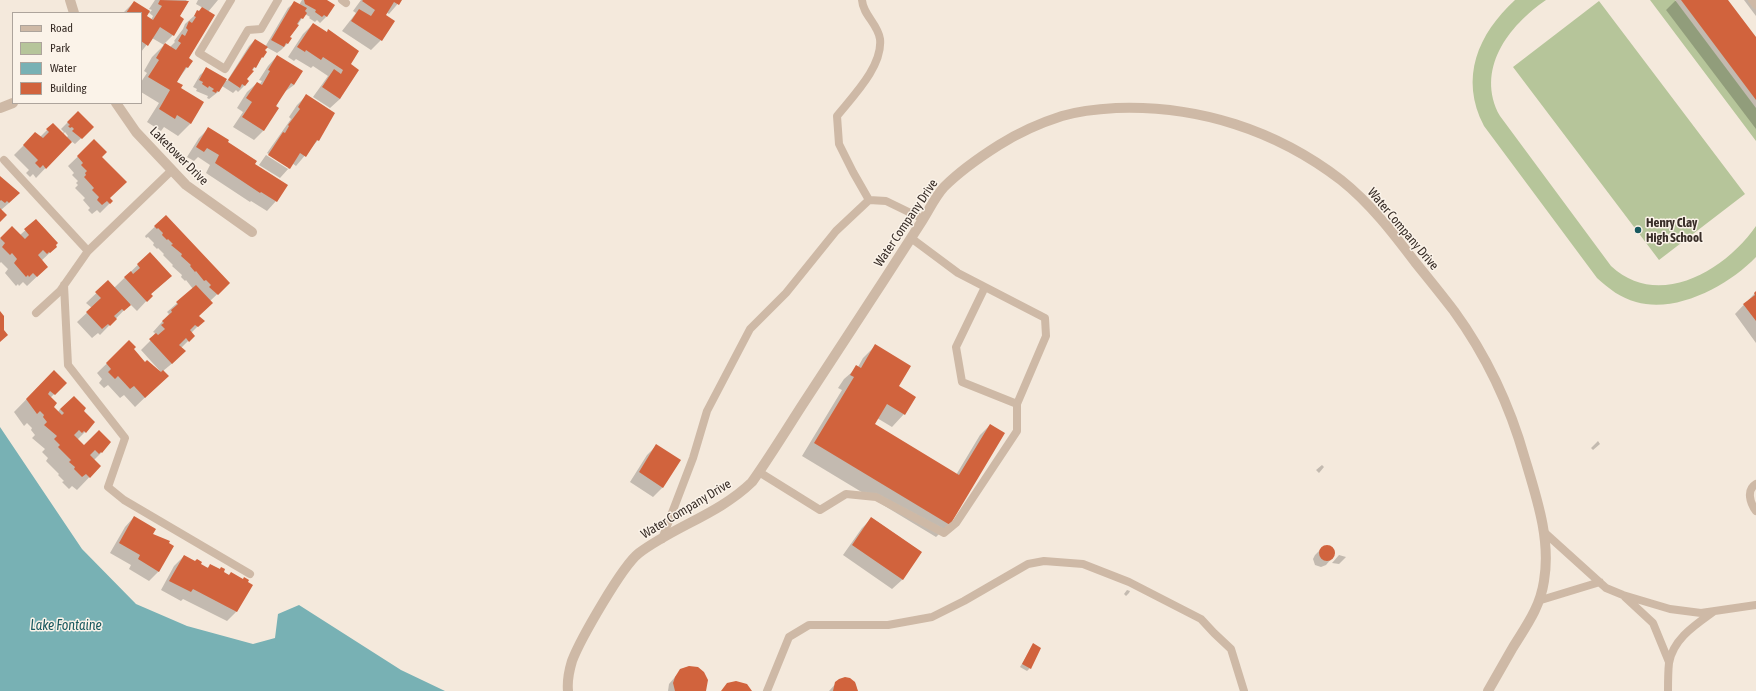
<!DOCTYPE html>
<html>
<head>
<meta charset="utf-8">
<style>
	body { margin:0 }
	#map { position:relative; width:1756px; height:691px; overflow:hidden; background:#f4e9dc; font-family:"Asap Condensed",sans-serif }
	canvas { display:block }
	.legend { position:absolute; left:12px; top:12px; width:130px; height:92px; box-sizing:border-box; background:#fbf3e9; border:1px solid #ada49c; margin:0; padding:5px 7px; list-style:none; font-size:12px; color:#392e28 }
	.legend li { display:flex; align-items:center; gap:8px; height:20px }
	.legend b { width:20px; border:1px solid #ada49c }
</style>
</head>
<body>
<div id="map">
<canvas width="1756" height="691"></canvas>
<ul class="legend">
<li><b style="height:5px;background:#ceb9a6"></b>Road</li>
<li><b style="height:11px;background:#b6c59a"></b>Park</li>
<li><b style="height:11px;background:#78b1b4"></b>Water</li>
<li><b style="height:11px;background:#d1633d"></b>Building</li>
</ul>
</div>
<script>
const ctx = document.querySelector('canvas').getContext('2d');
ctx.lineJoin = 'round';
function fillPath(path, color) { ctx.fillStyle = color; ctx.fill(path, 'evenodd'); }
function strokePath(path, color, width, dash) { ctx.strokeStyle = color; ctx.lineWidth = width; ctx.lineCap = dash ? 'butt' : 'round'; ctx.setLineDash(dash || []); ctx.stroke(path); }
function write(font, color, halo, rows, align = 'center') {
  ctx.font = font + ' "Asap Condensed",sans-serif'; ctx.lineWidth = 3; ctx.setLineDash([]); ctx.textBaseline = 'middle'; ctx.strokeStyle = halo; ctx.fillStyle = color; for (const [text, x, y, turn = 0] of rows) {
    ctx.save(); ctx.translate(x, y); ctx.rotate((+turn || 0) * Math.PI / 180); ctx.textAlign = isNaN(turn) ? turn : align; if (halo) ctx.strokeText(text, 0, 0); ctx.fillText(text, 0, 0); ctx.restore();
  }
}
fillPath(new Path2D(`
	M1515,0H1546C1508,26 1475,70 1500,116L1611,266C1658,310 1725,271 1756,226V257C1729,285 1677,314 1636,302C1621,298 1609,289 1597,278L1484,126C1459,78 1478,34 1515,0Z
	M1650,0H1675L1756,108V141Z
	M1599,1L1745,194L1659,260L1513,67Z`), '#b6c59a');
fillPath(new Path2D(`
	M0,427L82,549L136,604L187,626L253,644L275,638L278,614L299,605L401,670L445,691H0Z`), '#78b1b4');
fillPath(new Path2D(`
	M155,0H186L188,2L179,17L183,19L173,35L164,44L170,47L175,42L174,41L183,29L185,24L203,8L196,4L198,0H218L208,12L187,58L192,61L176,82L180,89L191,123L178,136L164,127L161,131L147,122L159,103L141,92V82L147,73L144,71L152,57L164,45L152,38L141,52V13H123L134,2L150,12L152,10L149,9ZM148,12L153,16L151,20L145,17Z
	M302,0H325L327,16L320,23L317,20L315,22L309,18L310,17L305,14L289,37L290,38L287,44L281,50L277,53L266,47L264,51L266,52L245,80L247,81L244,86L238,92L236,90L233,93L222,86L218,92L209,99L207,98L208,96L196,91L197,89L193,87L200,75L207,69L227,81L249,46L255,40L265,47L288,8L295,2L299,5Z
	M361,0H401L389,14L386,12L381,40L371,50L342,31L356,13L353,11Z
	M1676,0H1727L1756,39V129L1666,10Z
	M1744,0H1756V16Z
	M313,24L349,64L340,99L330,108L313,97L328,76L313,66L311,68L296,59L294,61L288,57L303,34Z
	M277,56L294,85L283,93L264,130L254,140L233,127L243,112L237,108L247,92L257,83L260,84L262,81L259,80L268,66Z
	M306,96L318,140L296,166L292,163L289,168L280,178L259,165L266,155L288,169V167L267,153L291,119L289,117L297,105Z
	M78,112L93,127L75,144L71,141L36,178L33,174L30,177L26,173L29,170L14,155L35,134L40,137L53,124L62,134L64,132L61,129ZM65,132L68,136L66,138L62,135Z
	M209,128L254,164L276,201L267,211L251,201L250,202L206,173L210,165L198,157L194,161L187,157L199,138Z
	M94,141L100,157L109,198L112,201L100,213L97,210L92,214L88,210L90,208L83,200L85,198L75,188L78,185L76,183L78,181L72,175L74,173L68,166Z
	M0,177L9,203L1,210L0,220Z
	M166,216L229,283L210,301L198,316L203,321L191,333L193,336L181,348L175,361L163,371L158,385L135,407L124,395L120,398L108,385L104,388L99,383L102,379L97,373L129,342L132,350L145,363L159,372L160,371L141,350L154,337L153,336L155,333L153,332L169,314L167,312L193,289L186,280L185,281L181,277L182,275L172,266L173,265L163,255L164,254L158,248L157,249L153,245L154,243L148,237L146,238L145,236Z
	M36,221L56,247L41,261L47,267L27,286L23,282L19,286L18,284L16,286L5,273L8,269L1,262L0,263V239L12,228L20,235Z
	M150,253L171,276L150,295L151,296L137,311L130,304L100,335L98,333L92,338L77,322L92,308L86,303L108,282L114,288Z
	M1756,292V343L1735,314Z
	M875,346L898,387L904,414L892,427L877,418L873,424L956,475L980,435L990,425L949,524L936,537L802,456L842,390L838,388L844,379L858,367L863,358Z
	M54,371L66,383L50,398L52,407L58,412L60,409L82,411L85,432L77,440L84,446L102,452L94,460L100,466L77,490L72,486L69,489L62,482L64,481L58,475L59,474L46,461L48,458L42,452L45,449L32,438L35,435L31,430L32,428L27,423L24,426L14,412Z
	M1598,441L1600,444L1593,450L1591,448Z
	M657,445L663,487L653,497L630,482L647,455Z
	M1322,465L1324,467L1319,473L1316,470Z
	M134,517L152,534L159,571L149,581L129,569L131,565L110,553L125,527Z
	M872,518L921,552L902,580L892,589L843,555L862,528Z
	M1327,546L1332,548L1335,552L1332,558L1326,565L1321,567L1315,565L1313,559L1315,555L1322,548Z
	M1339,555L1346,557L1339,564L1332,563Z
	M184,556L207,568L211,565L219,570L221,568L222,572L251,585L236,612L227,621L183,599L181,601L161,590L174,566Z
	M1127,590L1130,591L1129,593L1126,596L1124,594Z
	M1033,645L1030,668L1027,671L1020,667Z
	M681,670L704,691H668L669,684Z
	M850,679L856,684L857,691H829L839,680Z`), '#0003');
fillPath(new Path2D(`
	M160,0L189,1L180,16L184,19L174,36L160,27L148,46L141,41V13H126L134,1L150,11L147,16L153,20L162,6L158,4Z
	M304,0H327L335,5L327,17L324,15L322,17L315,12L316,10L305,4Z
	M363,0H402L399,5L394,2L386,15L395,21L382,41L351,21L359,9L371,16L375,10L362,1Z
	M1681,0H1728L1756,37V100Z
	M294,1L307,8L305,11L307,13L303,19L301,18L297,24L299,25L290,37L292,38L288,44L286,43L284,47L271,40Z
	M202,7L215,15L189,58L193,61L188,68L186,67L177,82L183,85L181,88L204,102L191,124L177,115L175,119L159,109L170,90L148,77L159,60L156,58L165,43L176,50L181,43L178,41L182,34L185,36L188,30L186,28L189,21L192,23L196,17L194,16L197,10L199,11Z
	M313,23L327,32L328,29L359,51L351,64L359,70L340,99L322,87L334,69L341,74L343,70L323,57L321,60L306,50L305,52L297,47Z
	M255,39L268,47L265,50L267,52L263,58L262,57L256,68L254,67L252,70L254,71L247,79L249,81L245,86L242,84L240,88L228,80Z
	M277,55L303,71L294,85L291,83L276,106L279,108L264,131L242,117L252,102L246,98L257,82L262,85L270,71L268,70Z
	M206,67L227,79L219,92L217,91L216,93L212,91L214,89L209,86L208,88L202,84L203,82L199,80Z
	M306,94L335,113L319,141L317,140L306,157L300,153L290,169L268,155L283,132L285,133L289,126L288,125L300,109L298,107Z
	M78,111L94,127L82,139L72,131L74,129L72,127L70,128L68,126L70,125L67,122Z
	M53,123L72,142L46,169L43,165L40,168L35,163L38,160L23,145L35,132L43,138L49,132L46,129Z
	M208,127L229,140L228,142L257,161L255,164L288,185L277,202L261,192L260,193L215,163L219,155L207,148L204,152L196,147Z
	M94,139L107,152L102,157L127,182L110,198L113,201L110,204L107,201L102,205L97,200L99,197L92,190L94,188L84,177L86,175L85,173L87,171L81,165L83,163L77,156Z
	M0,176L20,193L9,203L7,201L5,203L1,200L0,201Z
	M0,208L7,215L0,222Z
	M166,215L230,283L218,295L209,287L211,285L206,280L204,281L196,271L195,272L190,266L191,265L181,256L182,254L171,245L173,244L168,239L167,240L162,235L163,233L158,228L157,229L154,226Z
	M36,219L58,243L56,245L57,247L50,253L49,252L47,254L43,250L38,255L48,267L37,277L33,273L29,277L28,275L26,277L14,263L17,259L12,253L10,255L2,247L5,243L0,238L12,226L25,239L29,235L24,229Z
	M150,252L172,276L151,294L153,296L147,302L124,277L131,271L133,274L140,268L137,264Z
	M108,280L131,305L124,311L122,309L114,316L117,319L110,326L108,324L102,329L86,312L101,298L95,292Z
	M196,285L213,303L199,316L205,321L198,327L195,325L190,330L195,336L189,342L186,338L179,345L186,351L172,364L149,339L156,333L158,335L165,329L161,325L164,323L162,321L172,312L171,310L178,304L176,302Z
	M1756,291V321L1743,304L1755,295L1754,293Z
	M0,311L4,316V330L8,335L0,342Z
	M129,340L136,347L134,349L145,362L147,360L161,372L163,370L169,376L145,398L134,386L130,389L118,376L115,379L108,372L111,369L106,363Z
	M875,344L911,366L899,386L916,397L905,415L887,404L875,424L959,475L990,424L1005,433L950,525L814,443L854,377L850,375L856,365L861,368Z
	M54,370L67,383L55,395L50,391L48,394L57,403L54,407L62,415L64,413L60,409L74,396L86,408L84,411L95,422L86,433L84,431L82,433L79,430L74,435L84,445L99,430L111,442L102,453L101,452L99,454L95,450L90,455L101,466L90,478L86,474L82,477L74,469L75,467L69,462L71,460L58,447L60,445L54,439L57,436L44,425L47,422L43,417L44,415L40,411L37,414L26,399Z
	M656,444L681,460L663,488L639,472Z
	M134,516L156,529L153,534L170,541L169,543L174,546L159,572L138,559L140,555L119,543Z
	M871,517L922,552L903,580L852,545Z
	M1319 553a8 8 0 1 1 16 0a8 8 0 1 1-16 0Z
	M184,555L195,561L197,559L202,562L201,564L208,568L210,564L220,569L221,567L225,569L224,572L229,575L231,572L243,579L244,577L249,580L248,582L253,585L237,612L193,589L191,592L169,581Z
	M1033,643L1041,648L1031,669L1022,664Z
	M689,666L698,667L704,672L708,680L706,691H675L673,683L675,677L680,669Z
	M845,677L850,678L855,682L858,691H833L835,682L839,679Z
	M736,681L747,684L752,691H721L727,683Z`), '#d1633d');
strokePath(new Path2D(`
	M231,0L199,53L225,69L248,30L261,29L278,0
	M342,0L346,3
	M862,0C863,15 878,24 880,39C883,66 853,96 837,116L839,144L853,172L869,200
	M1752,0L1756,5
	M4,160L88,251
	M64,285L68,365L125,438L108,487L124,500L250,574
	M985,287L956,347L962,382L1017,404
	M36,313L60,291L88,251L171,171
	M759,472L820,510L846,494L876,497L944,533L956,523L1017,431V404L1046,336L1045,318L958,273L911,238
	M1756,484C1746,490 1750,503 1756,511
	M1544,532L1606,588L1623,595L1670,609L1701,613L1756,605
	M662,539L693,458L707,411L750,329L786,293L836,231L869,200L886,201L923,219
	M1625,597L1653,623L1669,662
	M1541,600L1600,582
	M767,691L789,637L809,625H888L932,617L964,601L1028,564L1044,561L1083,564L1129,582L1201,619L1214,633L1231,649L1244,691
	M1668,691C1668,682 1668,672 1669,663C1673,639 1695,625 1713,612`), '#ceb9a6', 8);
strokePath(new Path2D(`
	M70,0L74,13
	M116,103L136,132L186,185L252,232
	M0,108L13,103
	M568,691C567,681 569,671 572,661C580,640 622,566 639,553C675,526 719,514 752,482C769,458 785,432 801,407C829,364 857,322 884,280C897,260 909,241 922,221C929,210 935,197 944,187C960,171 980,157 999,145C1018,133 1040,123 1062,116C1079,111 1098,109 1116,108C1198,105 1276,130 1341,180C1370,203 1393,233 1415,262C1428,278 1441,294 1454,311C1486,355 1510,406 1525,459C1537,499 1551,540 1544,581C1540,608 1526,626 1512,649C1504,663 1496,677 1488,691`), '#ceb9a6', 10);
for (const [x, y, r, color] of [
	[1638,230,4,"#19595f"]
]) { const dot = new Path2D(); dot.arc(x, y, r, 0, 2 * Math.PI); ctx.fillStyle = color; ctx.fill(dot); strokePath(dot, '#fbf3e9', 1.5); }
write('13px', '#392e28', '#fbf3e9', [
	["Laketower Drive",179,156,45],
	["Water Company Drive",906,223,-56],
	["Water Company Drive",1403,229,50],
	["Water Company Drive",686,509,-31]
]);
write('bold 13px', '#392e28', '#fbf3e9', [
	["Henry Clay",1646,223],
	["High School",1646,238]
], 'left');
write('italic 14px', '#19595f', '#fbf3e9', [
	["Lake Fontaine",66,626]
]);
</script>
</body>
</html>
